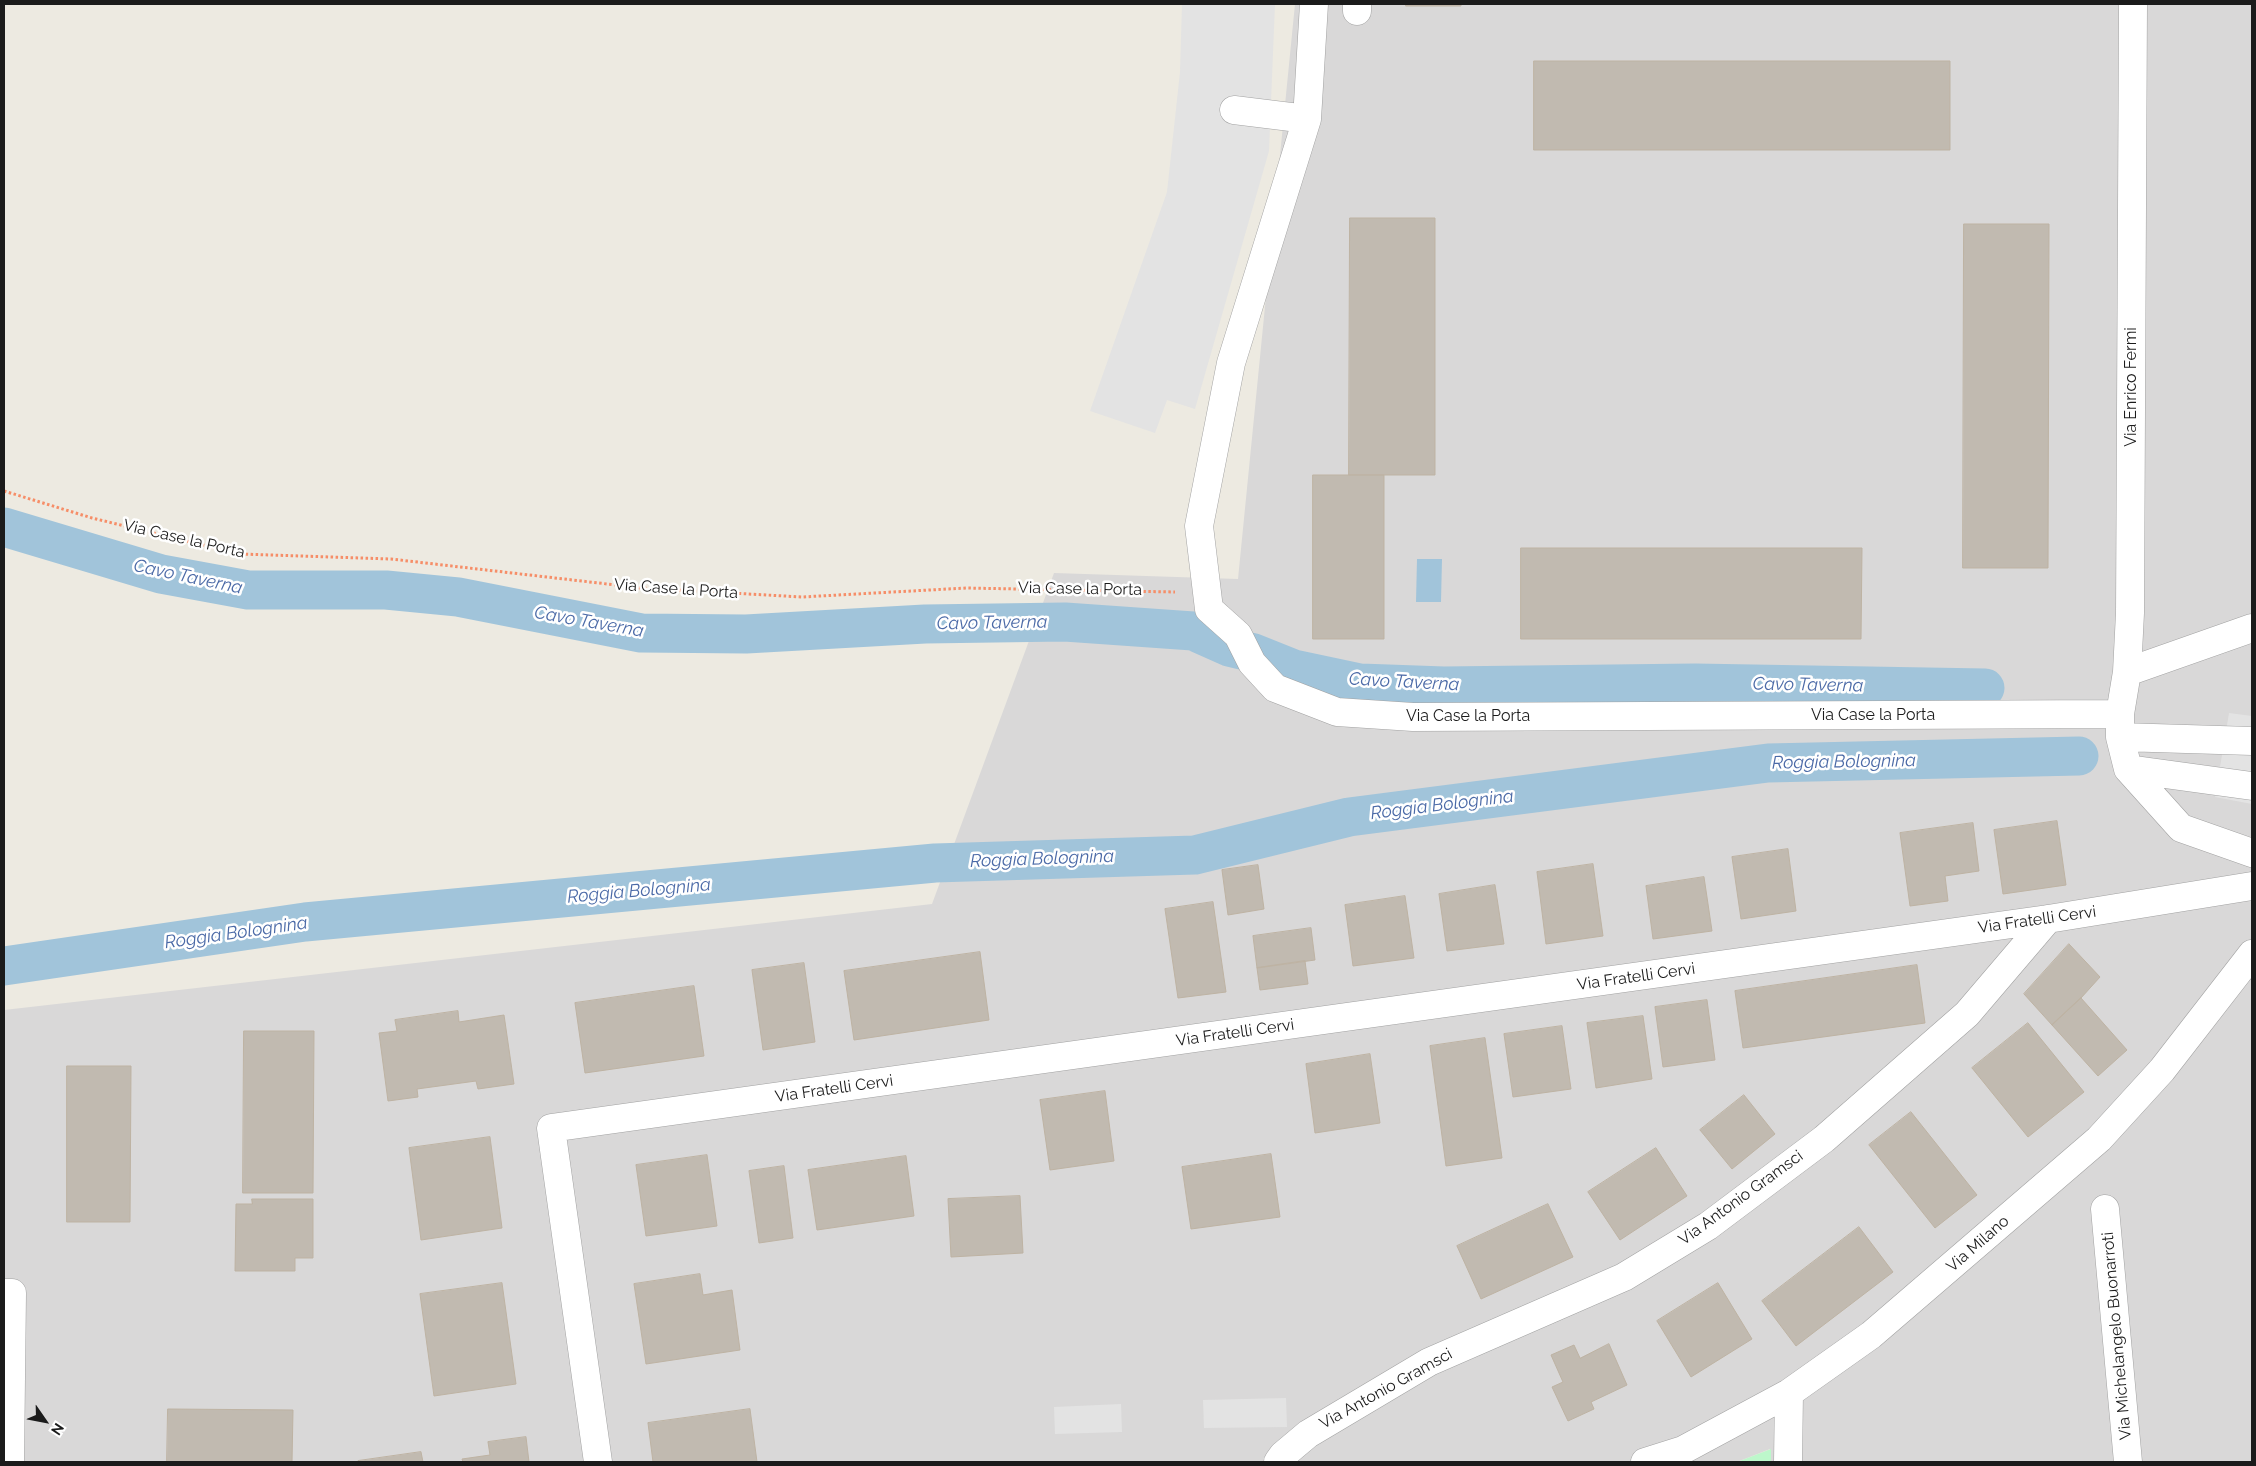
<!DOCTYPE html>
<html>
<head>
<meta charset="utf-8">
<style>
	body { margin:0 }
	#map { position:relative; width:2256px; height:1466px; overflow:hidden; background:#edeae1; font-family:Raleway,sans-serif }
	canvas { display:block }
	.frame { position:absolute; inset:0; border:5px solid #1b1b1b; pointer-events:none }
	.north { position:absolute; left:20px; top:1396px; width:50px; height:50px; -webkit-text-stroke:4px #fff; paint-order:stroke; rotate:123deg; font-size:14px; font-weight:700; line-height:20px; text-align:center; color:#1b1b1b }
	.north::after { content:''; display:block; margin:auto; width:18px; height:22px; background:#1b1b1b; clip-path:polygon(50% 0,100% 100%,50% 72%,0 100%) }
</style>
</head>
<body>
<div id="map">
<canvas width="2256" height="1466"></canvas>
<div class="frame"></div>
<div class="north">N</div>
</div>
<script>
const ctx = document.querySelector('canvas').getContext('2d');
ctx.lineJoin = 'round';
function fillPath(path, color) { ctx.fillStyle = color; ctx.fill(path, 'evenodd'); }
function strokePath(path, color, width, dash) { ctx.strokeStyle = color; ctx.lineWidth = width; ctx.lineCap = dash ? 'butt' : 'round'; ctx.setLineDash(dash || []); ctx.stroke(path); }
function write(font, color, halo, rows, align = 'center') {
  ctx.font = font + ' Raleway,sans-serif'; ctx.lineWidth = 5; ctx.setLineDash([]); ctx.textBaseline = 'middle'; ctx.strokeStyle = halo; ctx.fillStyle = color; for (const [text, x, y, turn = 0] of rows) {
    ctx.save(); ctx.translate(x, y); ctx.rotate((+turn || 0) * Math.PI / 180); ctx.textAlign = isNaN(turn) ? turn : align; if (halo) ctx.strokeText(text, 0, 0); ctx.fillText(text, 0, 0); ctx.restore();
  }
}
fillPath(new Path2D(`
	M1295,4H2252V1462H1771L1770,1449L1737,1462H4V1010L932,904L1054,573L1238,579Z`), '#d9d8d8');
fillPath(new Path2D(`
	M1771,1449V1462H1737Z`), '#bdf7cb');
fillPath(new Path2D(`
	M1182,4H1275L1269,151L1195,409L1167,400L1155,433L1090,411L1167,192L1180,72Z
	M2229,713L2252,716V804L2215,797Z
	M1286,1398L1287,1427L1204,1428L1203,1400Z
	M1121,1404L1122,1432L1055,1434L1054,1407Z`), '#e3e3e3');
fillPath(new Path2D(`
	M1417,559H1442L1441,602H1416Z`), '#a1c4da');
strokePath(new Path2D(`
	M4,527L161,574L248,590H386L458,597L641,633L746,634L925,624L1065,622L1193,631L1229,647L1254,653L1294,669L1360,683L1444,686L1695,683L1985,688
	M4,966L305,922L935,863L1195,855L1349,817L1768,763L2079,756`), '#a1c4da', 39);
const building = new Path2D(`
	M1406,4H1461V6H1406Z
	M1534,61H1950V150H1534Z
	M1350,218H1435V475H1349Z
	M1964,224H2049L2048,568H1963Z
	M1313,475H1384V639H1313Z
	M1521,548H1862L1861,639H1521Z
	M2057,821L2066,885L2003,894L1994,830Z
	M1973,823L1979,871L1945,876L1948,901L1910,906L1900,833Z
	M1788,849L1796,911L1741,919L1732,857Z
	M1593,864L1603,936L1546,944L1537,872Z
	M1258,865L1264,909L1228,915L1222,870Z
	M1704,877L1712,931L1653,939L1646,886Z
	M1495,885L1504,944L1447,951L1439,894Z
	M1405,896L1414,958L1353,966L1345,905Z
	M1213,902L1226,992L1178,998L1165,909Z
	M1311,928L1315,960L1257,968L1253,936Z
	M2069,944L2100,977L2081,998L2052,1025L2024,994Z
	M980,952L989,1020L854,1040L844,971Z
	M1305,961L1308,984L1260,990L1257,968Z
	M804,963L815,1042L763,1050L752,970Z
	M1917,965L1925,1023L1743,1048L1735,991Z
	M694,986L704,1056L585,1073L575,1003Z
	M2081,998L2127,1050L2098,1076L2052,1025Z
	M1707,1000L1715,1060L1663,1067L1655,1007Z
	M458,1011L459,1022L504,1015L514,1084L478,1089L476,1081L417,1089L418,1097L388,1101L379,1033L397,1031L395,1020Z
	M1643,1016L1652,1079L1596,1088L1587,1023Z
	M2028,1023L2084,1092L2028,1137L1972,1068Z
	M1562,1026L1571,1089L1513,1097L1504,1034Z
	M244,1031H314L313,1193H243Z
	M1485,1038L1502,1158L1446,1166L1430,1046Z
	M1370,1054L1380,1123L1315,1133L1306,1064Z
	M67,1066H131L130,1222H67Z
	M1105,1091L1114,1161L1050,1170L1040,1100Z
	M1744,1095L1775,1134L1732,1169L1700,1130Z
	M1911,1112L1977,1195L1935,1228L1869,1145Z
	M490,1137L502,1228L421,1240L409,1148Z
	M1656,1148L1687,1196L1620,1240L1588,1192Z
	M1271,1154L1280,1217L1191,1229L1182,1167Z
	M707,1155L717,1226L646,1236L636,1165Z
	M906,1156L914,1216L817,1230L808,1170Z
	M784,1166L793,1238L759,1243L749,1171Z
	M1020,1196L1023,1253L951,1257L948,1199Z
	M252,1199H313V1258H295V1271H235L236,1204H252Z
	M1548,1204L1573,1257L1481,1299L1457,1246Z
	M1859,1227L1893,1272L1796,1346L1762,1301Z
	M700,1274L703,1295L732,1290L740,1350L646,1364L634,1284Z
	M502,1283L516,1384L434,1396L420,1294Z
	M1718,1283L1752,1339L1691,1377L1657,1321Z
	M1609,1344L1627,1385L1591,1402L1594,1409L1568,1421L1552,1387L1563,1382L1551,1355L1574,1345L1580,1358Z
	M168,1409L293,1410L292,1462H167Z
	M750,1409L757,1462H653L648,1423Z
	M526,1437L529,1462H463L462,1459L490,1455L488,1442Z
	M421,1452L423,1462H358V1461Z`);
fillPath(building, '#c1bab0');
strokePath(building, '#beb3a3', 1);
const minor = new Path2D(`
	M1314,4L1307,119L1231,363L1199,526L1209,609L1238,635L1252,663L1275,688L1337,712L1413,717L2120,714
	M2133,4L2130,613L2127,672L2120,714V737L2128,769L2181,828L2252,853
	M1357,11V4
	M1234,110L1307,119
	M2127,672L2252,628
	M2120,737L2252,741
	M2128,769L2252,786
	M2105,1209L2128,1462
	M4,1293H12L10,1462
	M598,1462L551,1128L2048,919L2252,886
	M1278,1462L1283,1455L1308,1434L1429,1362L1624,1277L1708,1226L1824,1139L1967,1014L2048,919
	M1645,1462L1683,1450L1789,1393L1871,1335L2099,1139L2162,1070L2252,954
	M1788,1462L1789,1393`);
strokePath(minor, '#a2a2a2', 29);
strokePath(new Path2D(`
	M4,491L92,518L240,554L391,559L642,588L802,597L966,588L1175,592`), '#f68e68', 3, [2.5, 2.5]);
strokePath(minor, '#fff', 28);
write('16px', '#1b1b1b', '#fff', [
	["Via Enrico Fermi",2131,387,-90],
	["Via Case la Porta",184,539,13],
	["Via Case la Porta",676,589,4],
	["Via Case la Porta",1080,589,1],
	["Via Case la Porta",1873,715],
	["Via Case la Porta",1468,716],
	["Via Fratelli Cervi",2037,920,-8],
	["Via Fratelli Cervi",1636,977,-8],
	["Via Fratelli Cervi",1235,1033,-8],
	["Via Fratelli Cervi",834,1089,-8],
	["Via Antonio Gramsci",1741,1198,-36],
	["Via Milano",1978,1244,-41],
	["Via Michelangelo Buonarroti",2117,1336,-95],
	["Via Antonio Gramsci",1386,1389,-29]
]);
write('italic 18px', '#4b6aa7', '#fff', [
	["Cavo Taverna",188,577,12],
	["Cavo Taverna",589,622,10],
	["Cavo Taverna",992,623,-1],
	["Cavo Taverna",1404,682,3],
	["Cavo Taverna",1808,685,1],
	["Roggia Bolognina",1844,762,-1],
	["Roggia Bolognina",1442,805,-7],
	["Roggia Bolognina",1042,859,-2],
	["Roggia Bolognina",639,891,-5],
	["Roggia Bolognina",236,933,-8]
]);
</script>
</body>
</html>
